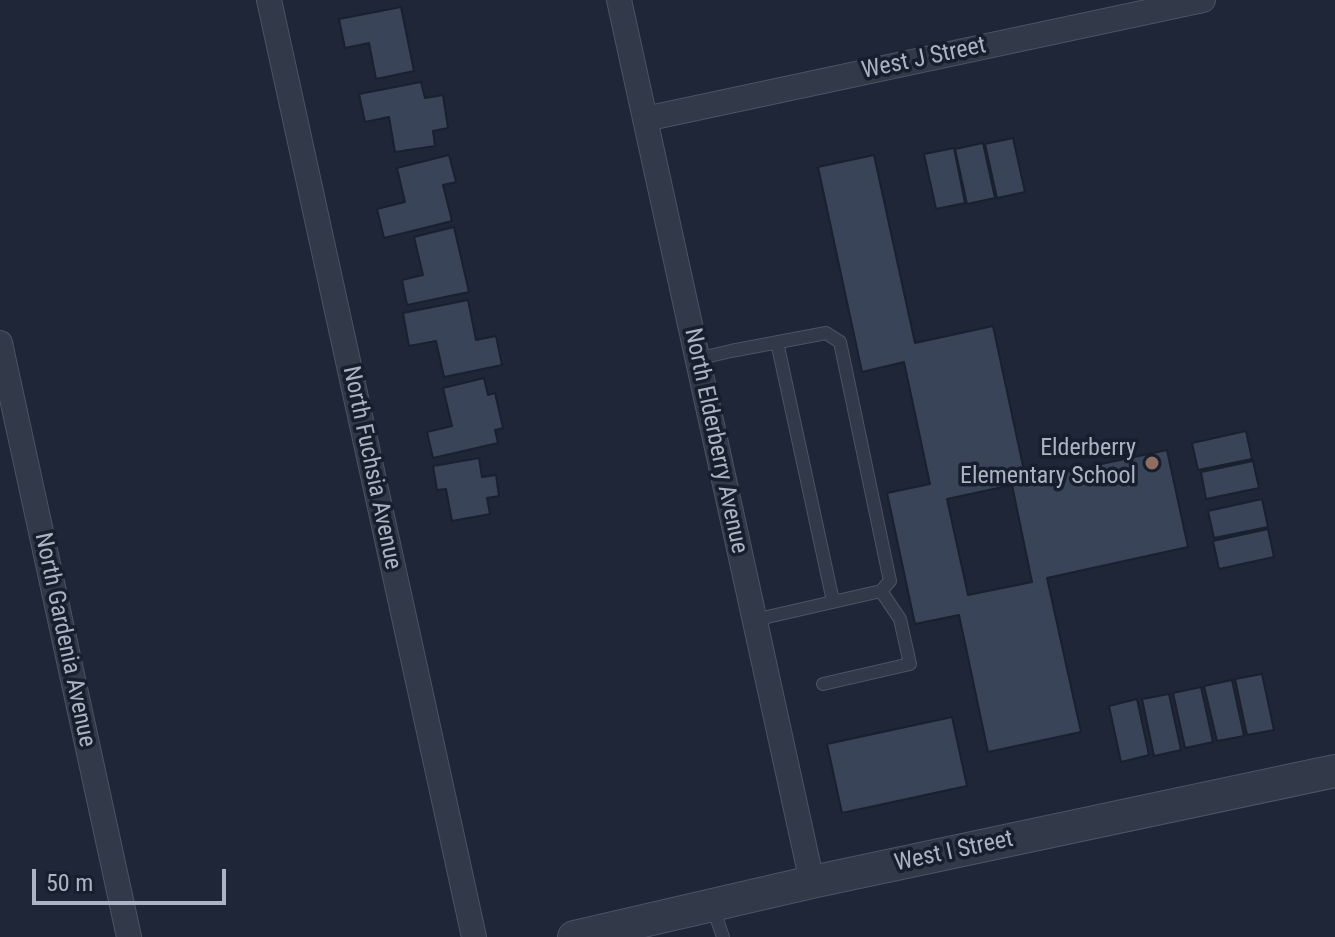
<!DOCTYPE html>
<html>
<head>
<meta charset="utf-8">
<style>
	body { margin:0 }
	#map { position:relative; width:1335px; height:937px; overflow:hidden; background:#1e2638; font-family:"Roboto Condensed",sans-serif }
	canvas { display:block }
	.scale { position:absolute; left:32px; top:869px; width:194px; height:36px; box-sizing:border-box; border:4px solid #abb3c5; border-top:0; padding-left:10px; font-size:24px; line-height:28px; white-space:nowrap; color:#abb3c5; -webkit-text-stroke:6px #171e2c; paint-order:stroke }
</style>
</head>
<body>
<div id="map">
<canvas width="1335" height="937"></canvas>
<div class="scale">50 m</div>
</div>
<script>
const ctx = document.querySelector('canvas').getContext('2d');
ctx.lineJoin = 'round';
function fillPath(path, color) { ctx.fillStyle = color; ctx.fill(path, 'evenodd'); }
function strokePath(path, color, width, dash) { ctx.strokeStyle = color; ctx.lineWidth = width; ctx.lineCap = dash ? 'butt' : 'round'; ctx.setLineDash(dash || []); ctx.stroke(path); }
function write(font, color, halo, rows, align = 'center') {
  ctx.font = font + ' "Roboto Condensed",sans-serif'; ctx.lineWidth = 7; ctx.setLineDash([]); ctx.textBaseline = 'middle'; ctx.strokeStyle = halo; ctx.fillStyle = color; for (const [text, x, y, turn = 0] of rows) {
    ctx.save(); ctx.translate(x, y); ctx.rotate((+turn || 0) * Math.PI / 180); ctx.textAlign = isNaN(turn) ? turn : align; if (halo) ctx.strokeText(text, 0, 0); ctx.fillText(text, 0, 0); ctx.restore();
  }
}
const building = new Path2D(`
	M401,7L414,71L376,79L369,43L345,48L339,19Z
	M421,82L425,98L443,95L448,128L433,131L435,146L395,152L389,117L365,122L359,94Z
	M1013,138L1025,192L997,198L985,144Z
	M983,143L995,198L967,204L955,149Z
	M954,148L965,203L936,209L924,154Z
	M449,155L456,182L443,185L452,221L384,238L377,209L405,202L397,168Z
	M874,155L915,343L993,326L1026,480L1167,450L1188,547L1047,578L1081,732L988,752L959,615L915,624L887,493L930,484L904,362L862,372L818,167ZM1012,485L1032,582L968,595L947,499Z
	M454,227L469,292L407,305L402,280L423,275L414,237Z
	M468,300L476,340L496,336L502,365L444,377L436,341L409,346L403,313Z
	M484,378L488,395L495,393L503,428L495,430L498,443L433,458L427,432L452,426L443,388Z
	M1246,431L1252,459L1198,470L1192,443Z
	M479,458L482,477L496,475L499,496L487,498L490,514L452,521L446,489L437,490L433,466Z
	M1253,461L1259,488L1206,499L1201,472Z
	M1262,499L1268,527L1214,538L1208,511Z
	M1268,529L1274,557L1219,569L1213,541Z
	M1262,674L1274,730L1247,735L1235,679Z
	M1232,680L1244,736L1217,741L1204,686Z
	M1201,687L1213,742L1185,748L1173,693Z
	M1169,694L1181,750L1154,756L1142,699Z
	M1137,699L1149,755L1121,762L1109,706Z
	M952,717L967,786L842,813L827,744Z`);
fillPath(building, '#3a4458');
strokePath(building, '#19202e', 2);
const service = new Path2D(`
	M777,342L833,601
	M697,359L731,351L826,333L840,342L890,581L881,591L754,620
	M823,684L910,664L900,619L881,591
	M713,908L723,937`);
const minor = new Path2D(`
	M269,0L474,937
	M619,0L812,882
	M645,119L1203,0
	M0,343L129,937`);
const tertiary = new Path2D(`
	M574,937L812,882L1335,771`);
strokePath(service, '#4c5363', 14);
strokePath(minor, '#4c5363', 26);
strokePath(tertiary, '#4c5363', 34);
strokePath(service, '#323948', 12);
strokePath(minor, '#323948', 24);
strokePath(tertiary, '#323948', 32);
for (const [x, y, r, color] of [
	[1152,463,8,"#8d6e63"]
]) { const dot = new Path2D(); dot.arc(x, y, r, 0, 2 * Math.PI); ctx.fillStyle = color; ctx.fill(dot); strokePath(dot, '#171e2c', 3); }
write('24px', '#abb3c5', '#171e2c', [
	["West J Street",924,59,-12],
	["North Elderberry Avenue",715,441,78],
	["North Fuchsia Avenue",371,468,78],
	["North Gardenia Avenue",64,640,78],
	["West I Street",954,852,-12]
]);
write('24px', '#abb3c5', '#171e2c', [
	["Elderberry",1136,449],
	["Elementary School",1136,477]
], 'right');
</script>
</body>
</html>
